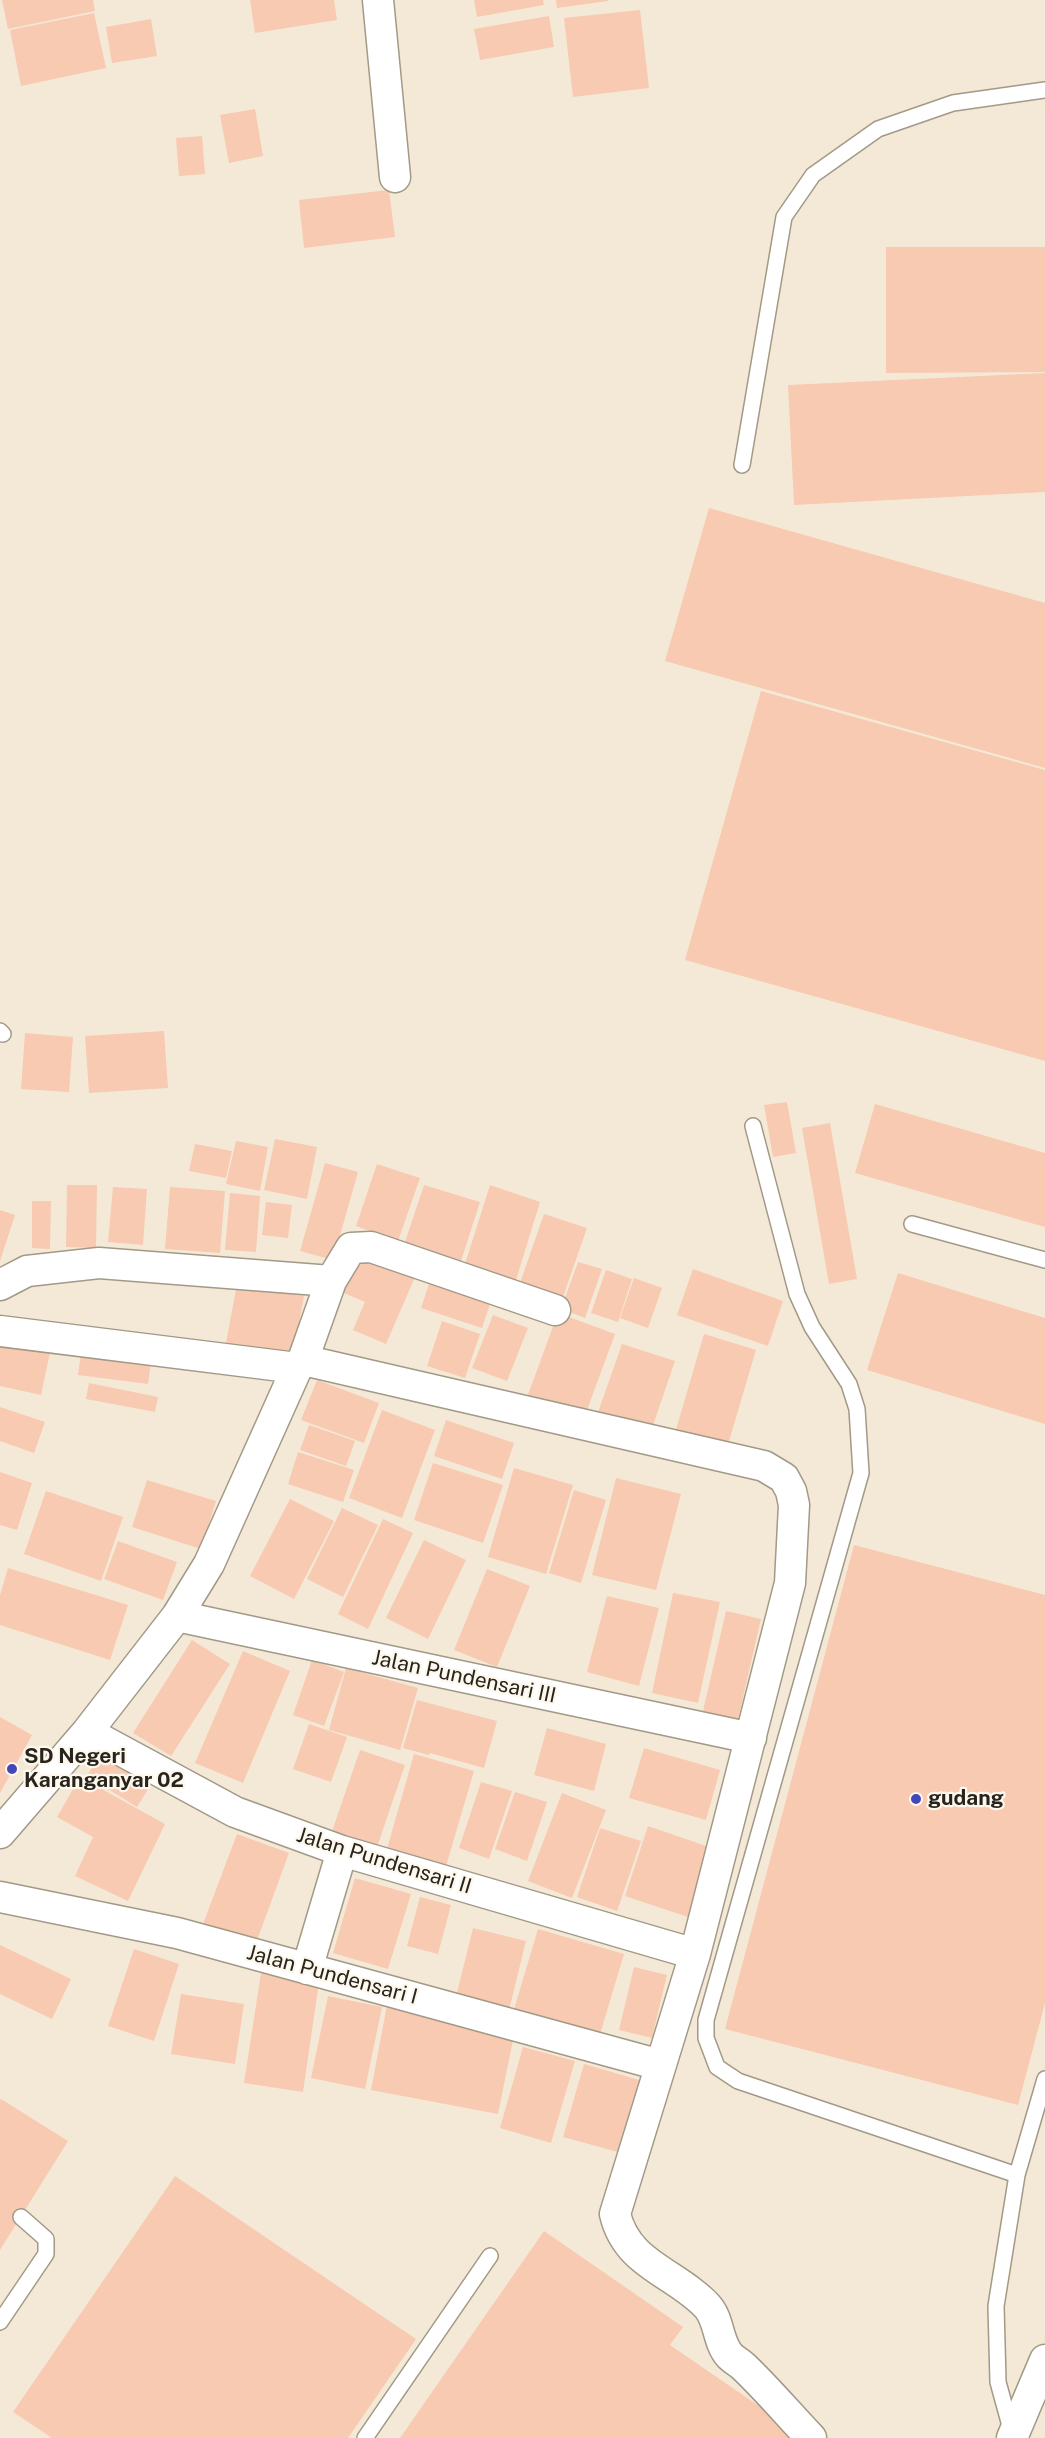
<!DOCTYPE html>
<html>
<head>
<meta charset="utf-8">
<style>
	body { margin:0 }
	canvas { display:block; background:#f4e9d6 }
</style>
</head>
<body>
<canvas width="1045" height="2438"></canvas>
<script>
const ctx = document.querySelector('canvas').getContext('2d');
ctx.lineJoin = 'round';
function fillPath(path, color) { ctx.fillStyle = color; ctx.fill(path, 'evenodd'); }
function strokePath(path, color, width, dash) { ctx.strokeStyle = color; ctx.lineWidth = width; ctx.lineCap = dash ? 'butt' : 'round'; ctx.setLineDash(dash || []); ctx.stroke(path); }
function write(font, color, halo, rows, align = 'center') {
  ctx.font = font + ' "Public Sans",sans-serif'; ctx.lineWidth = 4.5; ctx.setLineDash([]); ctx.textBaseline = 'middle'; ctx.strokeStyle = halo; ctx.fillStyle = color; for (const [text, x, y, turn = 0] of rows) {
    ctx.save(); ctx.translate(x, y); ctx.rotate((+turn || 0) * Math.PI / 180); ctx.textAlign = isNaN(turn) ? turn : align; if (halo) ctx.strokeText(text, 0, 0); ctx.fillText(text, 0, 0); ctx.restore();
  }
}
fillPath(new Path2D(`
	M2,0H93L95,11L8,29Z
	M250,0H334L337,20L255,33Z
	M474,0H543L544,5L477,17Z
	M556,0H608V1L557,8Z
	M640,10L649,88L573,97L564,18Z
	M94,13L106,68L21,86L10,30Z
	M549,16L554,47L480,60L474,29Z
	M151,19L157,56L112,63L106,27Z
	M255,109L263,156L229,163L220,115Z
	M202,136L205,174L179,176L176,138Z
	M389,190L395,237L304,248L299,200Z
	M886,247H1045V372L886,373Z
	M1045,373V492L794,505L788,385Z
	M709,508L1045,603V768L665,661Z
	M761,691L1045,770V1061L685,960Z
	M164,1031L168,1088L89,1093L85,1036Z
	M25,1033L73,1037L69,1092L21,1089Z
	M787,1102L796,1153L773,1157L764,1105Z
	M875,1104L1045,1153V1227L855,1173Z
	M830,1123L857,1279L829,1284L802,1128Z
	M275,1139L317,1147L307,1199L264,1190Z
	M236,1141L268,1147L260,1191L226,1184Z
	M195,1144L232,1151L226,1178L189,1171Z
	M325,1163L358,1172L333,1260L300,1251Z
	M377,1164L420,1178L398,1241L356,1226Z
	M67,1185H97L96,1248L66,1247Z
	M424,1185L480,1202L461,1261L405,1242Z
	M490,1185L540,1202L515,1283L464,1267Z
	M113,1187L147,1189L143,1245L108,1242Z
	M170,1187L225,1191L220,1253L165,1249Z
	M230,1193L260,1196L256,1252L225,1250Z
	M32,1201H51L50,1249L32,1248Z
	M266,1202L292,1205L288,1238L262,1235Z
	M0,1210L15,1215L0,1261Z
	M544,1214L587,1228L563,1297L520,1283Z
	M353,1252L415,1277L386,1344L353,1330L365,1302L337,1290Z
	M578,1262L602,1269L585,1318L561,1309Z
	M693,1269L783,1301L768,1346L677,1315Z
	M606,1270L632,1279L618,1322L591,1313Z
	M898,1273L1045,1318V1424L867,1370Z
	M634,1278L662,1288L648,1328L620,1318Z
	M238,1279L305,1291L292,1360L225,1348Z
	M429,1284L490,1304L482,1328L421,1308Z
	M558,1313L615,1334L583,1421L526,1400Z
	M493,1315L528,1328L507,1381L472,1368Z
	M442,1321L480,1334L465,1378L427,1366Z
	M704,1334L756,1350L727,1448L675,1433Z
	M0,1338L51,1348L41,1395L0,1386Z
	M622,1344L675,1361L649,1437L596,1418Z
	M82,1346L152,1355L148,1384L78,1375Z
	M317,1380L379,1403L364,1443L301,1420Z
	M89,1383L158,1397L155,1412L86,1399Z
	M0,1407L45,1422L34,1453L0,1441Z
	M382,1410L435,1430L402,1518L349,1498Z
	M446,1420L514,1443L502,1479L434,1456Z
	M309,1425L355,1441L346,1466L300,1450Z
	M298,1452L354,1470L343,1502L288,1484Z
	M433,1463L503,1485L483,1543L414,1520Z
	M514,1468L573,1485L546,1574L488,1557Z
	M0,1472L32,1483L17,1530L0,1525Z
	M616,1478L681,1494L656,1590L592,1575Z
	M147,1480L216,1501L201,1549L132,1527Z
	M574,1490L606,1500L581,1583L549,1573Z
	M46,1491L123,1517L101,1581L24,1554Z
	M290,1499L334,1521L294,1599L250,1576Z
	M342,1508L378,1525L343,1597L307,1579Z
	M383,1519L413,1533L368,1629L338,1614Z
	M424,1540L466,1560L428,1639L386,1618Z
	M118,1541L177,1562L163,1600L104,1579Z
	M854,1545L1045,1595V2003L1018,2105L725,2029Z
	M8,1568L128,1605L110,1660L0,1625V1595Z
	M487,1569L530,1586L497,1667L454,1650Z
	M673,1593L720,1602L698,1703L652,1693Z
	M607,1596L659,1608L639,1686L587,1672Z
	M726,1611L761,1619L738,1719L703,1711Z
	M192,1640L230,1664L171,1756L133,1733Z
	M243,1651L290,1671L243,1783L195,1763Z
	M312,1660L344,1672L324,1726L293,1715Z
	M346,1668L418,1688L400,1750L329,1730Z
	M417,1700L497,1721L484,1768L430,1753L429,1755L403,1748Z
	M0,1717L32,1735L0,1793Z
	M309,1724L347,1737L331,1782L293,1769Z
	M547,1728L606,1744L594,1791L534,1775Z
	M644,1748L720,1770L706,1820L629,1798Z
	M103,1749L154,1780L137,1807L87,1776Z
	M360,1750L405,1765L376,1850L331,1834Z
	M414,1754L474,1771L444,1873L385,1856Z
	M80,1777L165,1824L128,1901L75,1876L93,1837L57,1817Z
	M481,1782L512,1791L489,1859L459,1848Z
	M515,1792L547,1802L527,1861L495,1849Z
	M562,1793L606,1810L572,1898L528,1881Z
	M648,1826L712,1848L688,1917L625,1896Z
	M600,1828L641,1841L617,1911L577,1897Z
	M237,1834L289,1853L256,1943L203,1924Z
	M355,1878L411,1894L388,1969L333,1953Z
	M420,1897L451,1905L438,1954L407,1946Z
	M473,1928L526,1941L508,2014L455,2001Z
	M538,1929L624,1954L598,2041L512,2016Z
	M0,1945L71,1979L52,2019L0,1994Z
	M134,1949L179,1964L154,2041L108,2026Z
	M634,1967L667,1975L652,2038L619,2030Z
	M261,1973L319,1982L303,2092L244,2083Z
	M181,1994L244,2004L235,2064L171,2054Z
	M328,1996L382,2007L365,2089L311,2078Z
	M387,2005L515,2030L498,2114L371,2090Z
	M523,2047L575,2061L551,2143L500,2128Z
	M584,2064L646,2082L625,2154L563,2137Z
	M1,2099L68,2141L0,2250V2100Z
	M175,2176L416,2339L348,2438H52L13,2412Z
	M544,2231L683,2327L670,2345L797,2432L793,2438H400Z`), '#f8cab2');
const service = new Path2D(`
	M742,465L784,217L813,175L878,129L953,103L1045,90
	M0,1031L3,1034
	M753,1126L797,1294L812,1327L849,1384L857,1409L861,1473L706,2020V2038L717,2067L738,2081L1017,2175L996,2306L998,2382L1012,2433
	M912,1224L1045,1260
	M1017,2175L1045,2079
	M0,2322L46,2254V2239L21,2217
	M365,2438L490,2256`);
const minor = new Path2D(`
	M378,0L395,177
	M0,1285L27,1271L99,1263L331,1281
	M0,1331L297,1368
	M303,1360L764,1466L784,1478L791,1491L794,1505L790,1583L695,1954L615,2214C627,2265 675,2272 707,2306C720,2320 717,2342 730,2356C734,2360 740,2363 744,2367C768,2390 789,2415 811,2438
	M177,1616L751,1738
	M87,1732L235,1812L342,1851L695,1954
	M0,1833L87,1732L177,1616L209,1564L297,1368L303,1360L331,1281L351,1248L371,1247L555,1310
	M0,1897L177,1933L660,2065
	M307,1969L342,1851
	M1012,2438L1045,2360`);
strokePath(service, '#a29987', 18);
strokePath(minor, '#a29987', 33);
strokePath(service, '#fff', 15);
strokePath(minor, '#fff', 30);
for (const [x, y, r, color] of [
	[12,1769,6,"#4247bc"],
	[916,1799,6,"#4247bc"]
]) { const dot = new Path2D(); dot.arc(x, y, r, 0, 2 * Math.PI); ctx.fillStyle = color; ctx.fill(dot); strokePath(dot, '#fdf7ec', 2); }
write('21px', '#27241d', '#fdf7ec', [
	["Jalan Pundensari III",464,1677,12],
	["Jalan Pundensari II",384,1861,17],
	["Jalan Pundensari I",332,1975,15]
]);
write('bold 21px', '#27241d', '#fdf7ec', [
	["SD Negeri",24,1757],
	["Karanganyar 02",24,1781],
	["gudang",928,1799]
], 'left');
</script>
</body>
</html>
